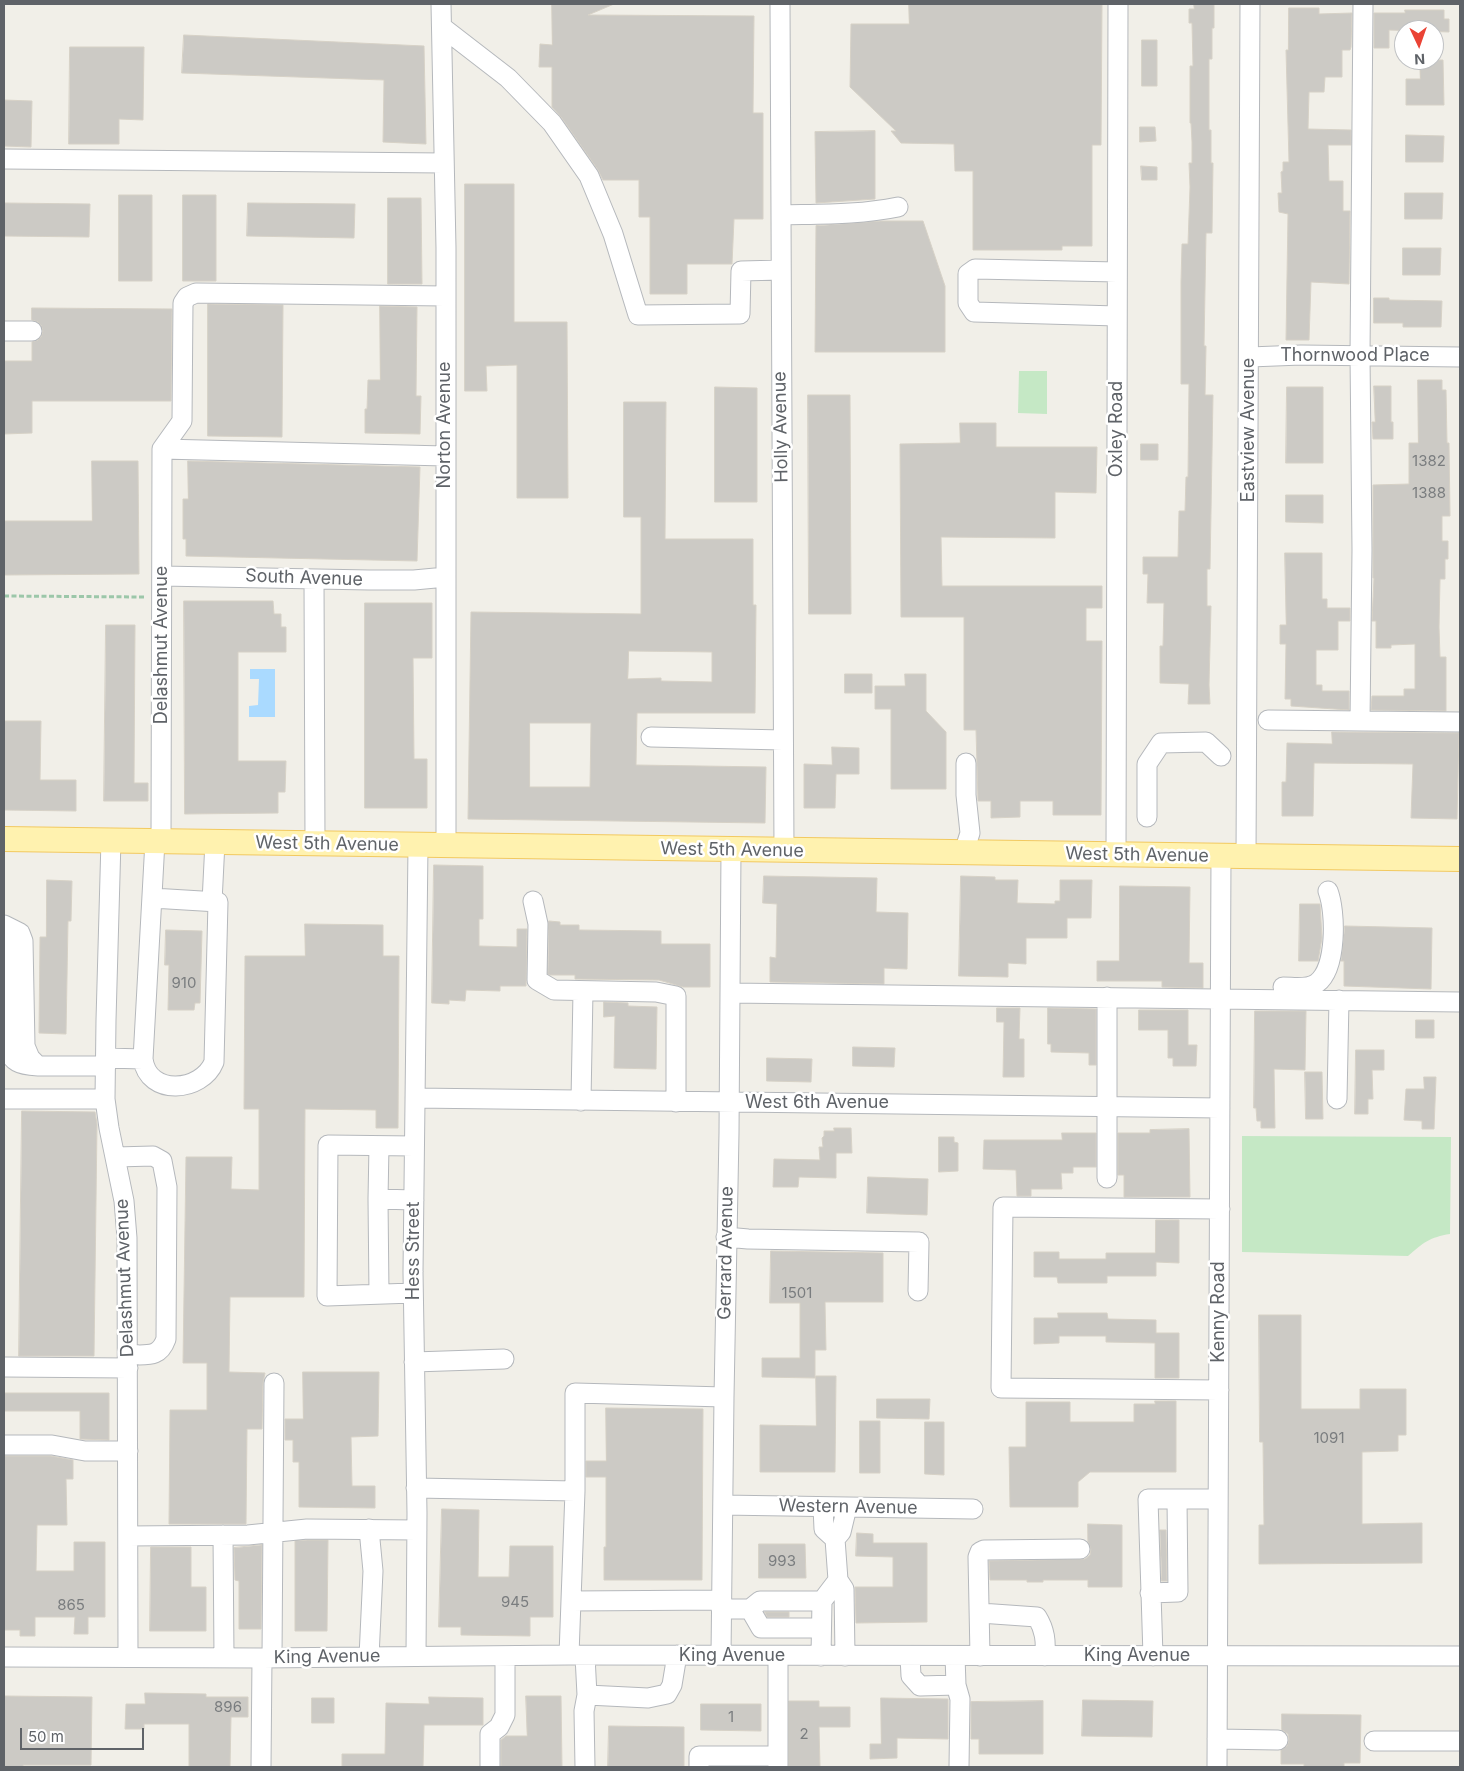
<!DOCTYPE html>
<html>
<head>
<meta charset="utf-8">
<style>
	body { margin:0 }
	#map { position:relative; width:1464px; height:1771px; overflow:hidden; background:#f1efe8; font-family:Inter,sans-serif }
	canvas { display:block }
	.frame { position:absolute; inset:0; border:5px solid #5f6368; pointer-events:none }
	.north { position:absolute; left:1394px; top:20px; width:50px; height:50px; box-sizing:border-box; background:#fff; border:1px solid #bfc1c3; border-radius:50%; rotate:177deg; font-size:14px; font-weight:700; line-height:20px; text-align:center; color:#5f6368 }
	.north::after { content:''; display:block; margin:auto; width:18px; height:22px; background:#ea4335; clip-path:polygon(50% 0,100% 100%,50% 72%,0 100%) }
	.scale { position:absolute; left:20px; top:1728px; width:124px; height:22px; box-sizing:border-box; border:2px solid #5f6368; border-top:0; padding-left:6px; font-size:15px; line-height:18px; white-space:nowrap; color:#5f6368; -webkit-text-stroke:4px #fff; paint-order:stroke }
</style>
</head>
<body>
<div id="map">
<canvas width="1464" height="1771"></canvas>
<div class="frame"></div>
<div class="north">N</div>
<div class="scale">50 m</div>
</div>
<script>
const ctx = document.querySelector('canvas').getContext('2d');
ctx.lineJoin = 'round';
function fillPath(path, color) { ctx.fillStyle = color; ctx.fill(path, 'evenodd'); }
function strokePath(path, color, width, dash) { ctx.strokeStyle = color; ctx.lineWidth = width; ctx.lineCap = dash ? 'butt' : 'round'; ctx.setLineDash(dash || []); ctx.stroke(path); }
function write(font, color, halo, rows, align = 'center') {
  ctx.font = font + ' Inter,sans-serif'; ctx.lineWidth = 5; ctx.setLineDash([]); ctx.textBaseline = 'middle'; ctx.strokeStyle = halo; ctx.fillStyle = color; for (const [text, x, y, turn = 0] of rows) {
    ctx.save(); ctx.translate(x, y); ctx.rotate((+turn || 0) * Math.PI / 180); ctx.textAlign = isNaN(turn) ? turn : align; if (halo) ctx.strokeText(text, 0, 0); ctx.fillText(text, 0, 0); ctx.restore();
  }
}
fillPath(new Path2D(`
	M1019,371H1047V414L1018,413Z
	M1242,1136L1451,1137L1450,1234C1430,1237 1423,1243 1408,1256L1242,1252Z`), '#c5e8c5');
fillPath(new Path2D(`
	M250,669H275V717H249V706L258,705L259,679H250Z`), '#aadaff');
const building = new Path2D(`
	M552,4H614L588,15L754,16L753,113H763V219H734L732,264H687V294H650V217H639V180H603L598,170L561,117L552,107V67H539L540,44L552,45Z
	M909,4H1102L1101,145H1092V246H1062V250H973V171H955L954,144L901,143L891,131H896L850,87L851,24H909Z
	M1194,4H1214V28H1212V59H1209V130H1211V163H1213L1212,233H1206L1204,346H1206L1205,395H1213L1210,569H1207V606H1211L1209,685L1210,704H1188L1189,684L1160,683V646H1163L1164,603H1147L1148,574H1143V557H1178L1179,511H1185L1186,477H1188L1189,384H1181V282L1182,244H1188L1190,187L1189,163H1192V142L1191,123H1190V66H1193L1192,23H1189V9H1194Z
	M1289,8H1319V14L1352,13L1351,47L1350,50H1342V77H1325L1324,92H1309L1308,129L1351,130V145H1328L1329,181H1343V211H1350L1349,284L1311,282L1309,340H1286L1288,214L1279,212L1278,193H1282L1281,172L1283,171V162H1289L1286,50H1288Z
	M1405,10H1444V19H1449V32L1389,30V48H1374V13H1405Z
	M184,35L424,46L426,144L383,142L384,80L182,73Z
	M1142,40H1157V86H1142Z
	M70,47H144L143,120L119,119V144H69Z
	M1420,60H1443L1444,105H1406V79H1420Z
	M4,100L32,101L31,147L4,146Z
	M1140,127H1155L1156,141L1140,142Z
	M875,131V199L816,203L815,132Z
	M1406,135L1444,136L1443,162H1406Z
	M1141,166L1157,167V180H1142Z
	M465,184H514V322H567L568,498H517V365L486,366L487,391H465Z
	M1405,193H1443L1442,219H1405Z
	M119,195H152V281H119Z
	M183,195H216V281H183Z
	M388,198H421L422,284H388Z
	M4,203L90,204L89,237L4,236Z
	M248,203L355,204L354,238L247,236Z
	M881,221H923L945,286V352H815L816,226Z
	M1403,248H1441L1440,275H1403Z
	M1374,298H1389V300L1442,301L1441,327H1403V323H1374Z
	M208,304L283,305L282,437L208,436Z
	M380,306L417,307L416,396H421L420,434L365,433V409H367L368,380H380Z
	M32,308L172,309L171,401H32V433L4,434V361H32V342L38,340L41,337L43,331L41,325L38,322L32,320Z
	M1418,380H1442V390H1446L1447,443H1449L1450,516H1442V541H1448V559H1445V579H1440L1439,627L1440,657H1446V711L1371,710L1372,696H1404V689H1415V644L1391,645V648H1376V621H1372L1374,578H1373V485L1409,484V443H1418Z
	M1374,386H1391V422H1393V439H1373L1372,422H1375Z
	M715,387L757,388V502H715Z
	M1287,387H1323V463H1286Z
	M808,395H850L851,614H809Z
	M624,402H666L665,539H753V605H756L755,713H637L636,765L766,767L765,823L468,819L471,612L641,614V517H624ZM629,651L712,652V682L661,681V678L628,679ZM530,723H591L590,787H530Z
	M960,423H996V447H1097L1096,493L1055,492V538L941,537L942,586H1102V608H1086V641H1102L1101,815H1053V801H1020V817L991,818V801H978L976,730H964V617H901L900,444L960,443Z
	M1141,444H1158V460H1141Z
	M92,461H138L139,574L4,575V521H92Z
	M188,461L420,467L417,561L186,556V539H183V499H188Z
	M1286,495H1323V523L1286,522Z
	M1285,553H1322V599H1327V608H1350V621H1338V650H1316V685H1322V691H1349V710L1291,706V699H1285L1286,644H1280V625H1286Z
	M184,601H273L274,614H281V627H286V652H238V761H286L285,792H278V813L185,814Z
	M365,603H432V658H413L414,759H427V808H365Z
	M106,625H135L134,783H148V801H104Z
	M845,674H872V693H845Z
	M905,674H926V711L946,732V789H891V709H875V686H905Z
	M4,721H41L40,780H76V811L4,810Z
	M1332,732L1459,733L1457,819L1411,818L1413,764L1314,763L1313,816H1282V782H1286L1287,743L1332,744Z
	M832,747L859,748V774H836L835,808H804V764L832,765Z
	M434,865L483,866V919H479V946L517,947V929H527L526,986H500V991L466,990L465,1001L449,1000V1004L432,1003Z
	M764,876L877,878L876,912L908,913L907,969L884,968V984L770,982V957L776,958L777,904L763,903Z
	M961,876L995,877V880H1018L1017,903L1055,904V901H1060V880H1092L1091,918H1067V938H1026V964L1008,963V977L959,976Z
	M47,880L72,881L71,921H68L66,1034L39,1033L40,937H46Z
	M1120,886L1190,887L1189,963H1203V988L1162,987V981H1097V961H1119Z
	M1300,904H1320L1322,938L1318,961H1299Z
	M549,921L560,922V925H579V930L661,931V944H710V987H683L659,980L575,979V975H550L548,974Z
	M305,924L383,925V956H399L398,1128H376V1110L305,1109L304,1297H230L229,1372L265,1373L263,1383L262,1429H247L246,1524H169L170,1410H207V1363H183L186,1157H232L231,1189L259,1190V1109H244L245,956H305Z
	M1345,926L1432,928L1431,989L1344,986V961H1341Z
	M166,930L202,931L200,1003H195L194,1010H168L169,965H165Z
	M604,1002L628,1003V1006L657,1007L656,1069L614,1068L615,1016L604,1017Z
	M997,1008H1020L1019,1039H1024V1077H1003L1004,1022H997Z
	M1048,1008L1096,1009V1065H1089V1053L1051,1052V1044H1048Z
	M1139,1010H1188V1045H1197L1196,1066H1173V1058H1168V1030H1139Z
	M1255,1011H1306L1305,1070L1274,1069L1275,1128H1261V1121H1257L1256,1108H1254Z
	M1416,1020H1434V1038H1416Z
	M853,1047L895,1048L894,1067L853,1066Z
	M1356,1050H1384V1070H1372L1373,1099H1368V1114H1355Z
	M767,1058L812,1059L811,1082L767,1081Z
	M1305,1072H1322L1323,1119H1306Z
	M1424,1077H1436L1434,1129H1422V1121L1404,1120L1406,1089H1424Z
	M22,1111L95,1112L97,1124L94,1356H19Z
	M834,1128H851L852,1153H836V1178L799,1177L798,1187H773L774,1159L820,1160L819,1147H823L822,1138L824,1136V1131H834Z
	M1189,1129L1190,1197H1124V1175H1118V1133H1150V1130Z
	M1062,1133H1096V1167H1073V1173H1061L1062,1189H1031V1196H1017L1016,1170L983,1169L984,1140H1062Z
	M939,1137H954V1142L958,1143V1171L939,1172Z
	M868,1177L928,1179L927,1215L867,1213Z
	M1156,1220H1179V1263L1156,1262V1276H1107V1283H1058L1057,1277H1034V1252H1059V1259H1106V1253H1155Z
	M771,1251L883,1253V1302H825L826,1350H815V1378L762,1377V1358H800V1303H770Z
	M1058,1313H1107L1108,1319L1156,1320V1333H1179V1378H1155V1343L1106,1342V1336H1059V1343L1034,1344V1318H1058Z
	M1259,1315H1301V1409H1360V1389H1406V1435H1398V1451L1362,1452V1524L1422,1523V1563L1259,1564V1525H1264L1263,1442H1260Z
	M303,1372H379L378,1436L351,1437L352,1486H375V1508L299,1507V1462H293V1440H285V1419H303Z
	M816,1376H836L835,1472H760V1425L816,1426Z
	M4,1393H109V1440L80,1439V1411H4Z
	M877,1399H930L929,1419L877,1418Z
	M1155,1401H1176V1472H1090L1078,1482V1507H1010L1009,1447H1026V1402H1070V1422H1134V1404H1155Z
	M606,1408L703,1409L702,1580H604V1547H606V1477H586V1461H606Z
	M860,1421H880V1473H860Z
	M925,1422H944V1475L925,1474Z
	M4,1456H51L73,1460V1479H66L67,1525H37L36,1571H74V1542H105V1617H88V1634H74L75,1617H35V1636H20V1630H4Z
	M442,1509L479,1510L478,1577H509L510,1546H553V1617H530V1636L461,1635V1627H439Z
	M1088,1524L1122,1525V1587H1088V1580H1043V1582H1027V1580H990L989,1561L1085,1559L1090,1555L1091,1549L1088,1542Z
	M1160,1530H1166L1167,1581H1162Z
	M857,1533L873,1534V1543H927V1622L856,1623L855,1587H893V1557L856,1556Z
	M308,1540H328L327,1631H295V1541Z
	M759,1544H805L806,1578H759Z
	M262,1545L261,1629H239V1581L235,1580L234,1548Z
	M151,1547H191V1587H206V1631H150Z
	M765,1612H789V1617H767Z
	M145,1693L206,1694V1697H248V1717H231L230,1767H189V1724H144V1729H125L126,1704H145Z
	M4,1696L92,1697L91,1765H23V1767H4Z
	M526,1696H561L562,1767H501V1740L506,1736H527Z
	M429,1697L483,1698V1725H424L423,1767H342V1754H385L386,1703L429,1704Z
	M312,1698H334V1723H312Z
	M881,1698L948,1699V1739L897,1738V1758L870,1759V1744H881Z
	M1083,1700L1153,1701L1152,1737L1082,1736Z
	M789,1701H819V1707H850V1727H819L820,1767H789Z
	M1043,1701V1754H979V1739H971V1702Z
	M701,1704H761V1731L701,1730Z
	M1282,1714L1361,1715L1360,1763H1344V1767H1304V1764H1281V1750L1287,1746L1289,1740L1288,1734L1282,1730Z
	M609,1726L684,1727V1767H608Z`);
fillPath(building, '#cccac5');
strokePath(building, '#d6d1c6', 1);
const minor = new Path2D(`
	M441,4L446,248V846
	M780,4L784,850
	M442,27L508,78L552,123L589,176L613,234L638,315L740,314L741,271L781,270
	M4,159L444,163
	M781,215C821,214 859,215 898,207
	M1117,316L974,312L968,303V274L975,269L1117,272
	M4,331H32
	M1250,357L1301,355L1460,357
	M162,449L182,421L183,303L187,297L196,293L445,296
	M162,449L445,456
	M162,576L369,580H414L446,577
	M314,579L315,843
	M1268,720L1460,722
	M1360,721L1362,550L1360,355L1363,4
	M651,737L783,740
	M1147,817V764L1161,743L1206,742L1221,756
	M111,840L106,1020L105,1099L109,1128L124,1201L127,1238L128,1657
	M161,841L162,449
	M964,852L970,833L966,795V763
	M1116,854L1118,4
	M1246,857L1250,4
	M152,898L218,902L214,1062C202,1092 148,1097 143,1059L155,841
	M533,901L538,924L537,980L554,990L656,992L676,996V1102
	M212,902L215,842
	M4,925L20,933L23,941L25,1046L30,1058L38,1066H106
	M8,927L7,1045C11,1063 20,1065 38,1066
	M1283,987C1294,987 1308,990 1317,983C1337,968 1336,912 1328,891
	M730,993L1460,1002
	M1107,997V1178
	M106,1058L143,1059
	M415,1098L1220,1108
	M4,1099H105
	M1337,1099L1339,1000
	M581,1101L583,991
	M116,1157L153,1156L162,1161L167,1187L166,1339C159,1359 146,1354 128,1355
	M378,1199L379,1146
	M726,1237L748,1239L919,1242L918,1291
	M413,1293L327,1296L328,1145L414,1146
	M379,1294L378,1199L414,1200
	M414,1362L504,1359
	M4,1367L128,1368
	M1219,1390L1001,1388L1003,1207L1220,1209
	M4,1445H52L85,1451H128
	M416,1488L575,1491L569,1655
	M575,1491V1393L724,1397
	M723,1505L973,1509
	M369,1529L373,1571L369,1657
	M223,1535L224,1657
	M128,1536L248,1535L307,1529L417,1530
	M835,1539L841,1532L847,1507
	M838,1580L844,1589L845,1656
	M1150,1593L1178,1592L1177,1499
	M571,1601L722,1600
	M822,1601L838,1580L835,1539L824,1529L823,1507
	M721,1609H750L760,1601H822L821,1656
	M750,1609L761,1628H821
	M980,1613L1037,1617C1045,1630 1046,1641 1045,1656
	M721,1655L724,1397L729,1133L731,850
	M416,1656L417,1513L413,1272L418,846
	M585,1656L587,1695L648,1698L667,1694L672,1685L677,1655
	M778,1656V1767
	M910,1656L911,1676L920,1686L956,1685
	M955,1656L956,1685L960,1699L959,1767
	M980,1656L978,1557L980,1552L984,1550L1080,1549
	M1153,1656L1148,1499H1218
	M4,1657L262,1658L569,1655L1460,1656
	M272,1657L274,1383
	M1217,1739L1278,1740
	M1374,1741H1460
	M261,1767L262,1658
	M490,1767V1734L499,1727L505,1715V1656
	M585,1767L584,1711L587,1695
	M699,1767V1756H778
	M1217,1767L1221,856`);
const major = new Path2D(`
	M4,839L1460,859`);
strokePath(minor, '#b5b8bc', 21);
strokePath(major, '#f2c960', 26);
strokePath(new Path2D(`
	M4,596L145,597`), '#9cc7a9', 3, [5, 2.5]);
strokePath(minor, '#fff', 19);
strokePath(major, '#fff2af', 24);
write('15px', '#7a7d7f', null, [
	["1382",1429,461],
	["1388",1429,493],
	["910",184,983],
	["1501",797,1293],
	["1091",1329,1438],
	["993",782,1561],
	["945",515,1602],
	["865",71,1605],
	["896",228,1707],
	["1",731,1717],
	["2",804,1734]
]);
write('18px', '#5f6368', '#fff', [
	["Thornwood Place",1355,356],
	["Norton Avenue",445,425,-90],
	["Holly Avenue",781,427,-91],
	["Oxley Road",1117,429,-90],
	["Eastview Avenue",1249,430,-90],
	["South Avenue",304,578,2],
	["Delashmut Avenue",162,645,-90],
	["West 5th Avenue",327,844,1],
	["West 5th Avenue",732,850,1],
	["West 5th Avenue",1137,855,1],
	["West 6th Avenue",817,1103],
	["Hess Street",414,1251,-90],
	["Gerrard Avenue",726,1253,-89],
	["Delashmut Avenue",125,1278,-92],
	["Kenny Road",1219,1312,-90],
	["Western Avenue",848,1507,1],
	["King Avenue",732,1656],
	["King Avenue",1137,1656],
	["King Avenue",327,1657,-1]
]);
</script>
</body>
</html>
